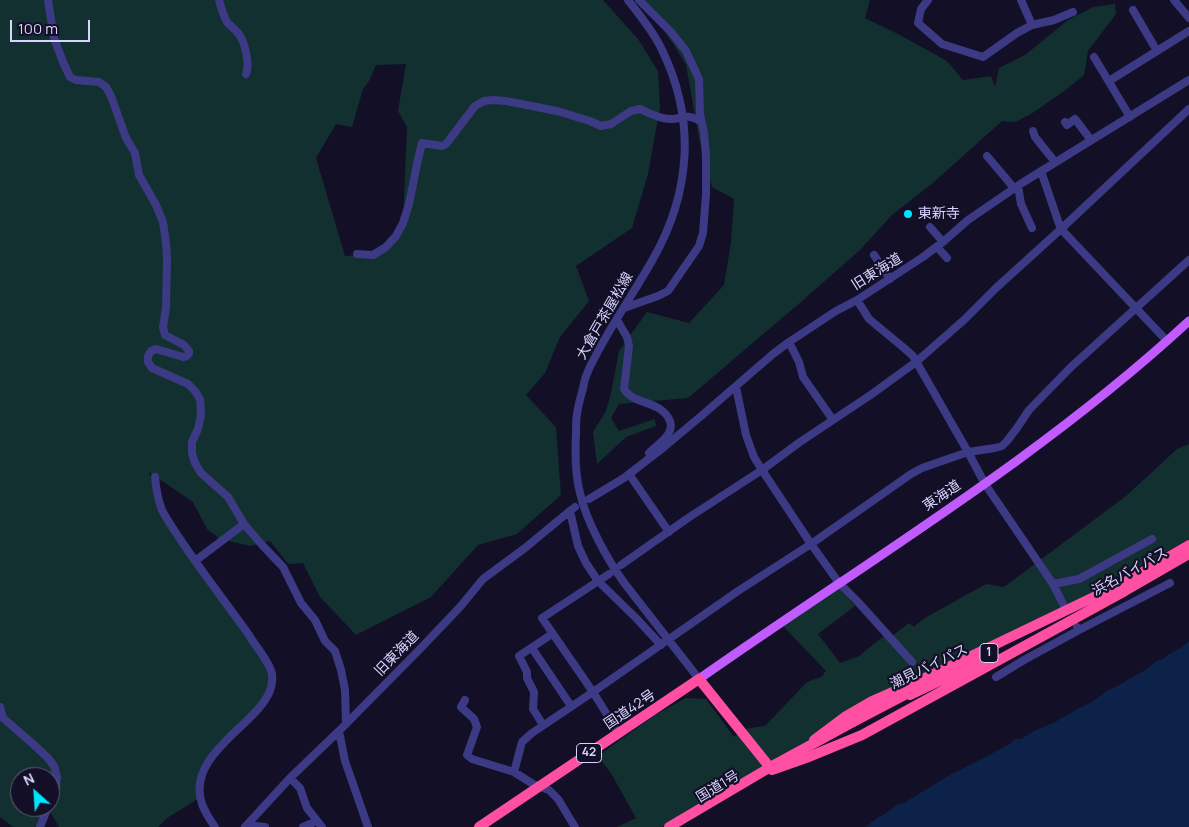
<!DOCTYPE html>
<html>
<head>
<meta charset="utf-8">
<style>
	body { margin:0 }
	#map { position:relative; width:1189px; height:827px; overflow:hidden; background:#130f26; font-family:Manrope,sans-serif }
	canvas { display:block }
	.north { position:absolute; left:10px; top:767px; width:50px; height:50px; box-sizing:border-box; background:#130f26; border:1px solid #625e7d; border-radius:50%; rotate:334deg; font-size:14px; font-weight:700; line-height:20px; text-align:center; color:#d9d4ff }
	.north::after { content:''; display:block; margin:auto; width:18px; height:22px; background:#00e5ff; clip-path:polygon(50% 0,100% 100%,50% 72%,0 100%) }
	.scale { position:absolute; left:10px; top:20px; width:80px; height:22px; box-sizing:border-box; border:2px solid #d9d4ff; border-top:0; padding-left:6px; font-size:15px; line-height:18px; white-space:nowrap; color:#d9d4ff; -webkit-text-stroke:4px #130f26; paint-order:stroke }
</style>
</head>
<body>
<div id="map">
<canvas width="1189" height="827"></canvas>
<div class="north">N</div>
<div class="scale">100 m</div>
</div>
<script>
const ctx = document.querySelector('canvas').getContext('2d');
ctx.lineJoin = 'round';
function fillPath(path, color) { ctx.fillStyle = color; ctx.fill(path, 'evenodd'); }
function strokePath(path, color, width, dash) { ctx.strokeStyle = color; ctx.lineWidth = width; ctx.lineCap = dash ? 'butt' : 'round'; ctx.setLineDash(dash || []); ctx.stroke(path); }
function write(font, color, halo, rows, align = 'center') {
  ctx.font = font + ' Manrope,"Noto Sans JP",sans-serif'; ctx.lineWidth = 4.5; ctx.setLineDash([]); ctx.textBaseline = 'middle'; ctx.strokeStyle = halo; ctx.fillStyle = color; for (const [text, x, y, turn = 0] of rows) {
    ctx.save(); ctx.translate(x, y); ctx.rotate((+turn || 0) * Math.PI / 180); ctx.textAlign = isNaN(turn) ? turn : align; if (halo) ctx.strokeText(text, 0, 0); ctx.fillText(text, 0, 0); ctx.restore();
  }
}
fillPath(new Path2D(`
	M0,0H603L638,39L658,71L660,107L648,174L632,228L576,266L589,301L560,337L545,373L526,395L556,427L561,495L517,534L478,545L431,597L356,635L320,597L303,563L288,564L270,541L250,546L220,539L207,529L193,502L149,472L162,510L270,668L271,688L209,761L201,797L167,818L158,827H59L50,812L38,827H13L0,817ZM406,64L398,111L407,127L403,223L373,255L345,256L316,158L336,124L352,127L363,89L369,81L376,65ZM20,777H50V807H20Z
	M642,0H870L865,18L900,35L947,61L963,80L991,76L995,87L999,68L1025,55L1068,20L1093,7L1115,4L1116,14L1088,51L1084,75L1063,92L1031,114L1015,122L1002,121L933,183L892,215L860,250L801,302L688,398L619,404L611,418L619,431L655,419L656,426L626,437L597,464L593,432L606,411L611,393L619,351L647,312L689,323L724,285L731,242L734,199L712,187L699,138L686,65L674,45Z
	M1189,444V539L1101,588L691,810L662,827H617L636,818L612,775L598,756L655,715L686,698L706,699L734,737L744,729L765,726L807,682L821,677L826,671L782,625L838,587L855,606L818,634L840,663L859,656L884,636H892L909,623L914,627L923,619L986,584L1004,587L1126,496L1177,449Z`), '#12302f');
fillPath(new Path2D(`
	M1189,641V827H865L879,817L885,814L898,804L904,803L953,773L960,770L1010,744L1015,739H1021L1034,731L1055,722L1079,708L1090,703L1103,694L1106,691L1123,683L1129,679L1145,670L1155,662L1163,659L1169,654L1182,647Z`), '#0c2248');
strokePath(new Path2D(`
	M48,0L54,38L63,62L70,77L76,80L99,82L106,87L111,96L126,138L135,153L139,175L156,205L163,222L166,243L167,260L166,308L163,327L165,335L184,345L189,351V353L187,356L183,357L156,349L151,351L148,356V362L152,368L188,384L195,391L200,399L201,415L198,429L192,442V453L195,463L201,473L228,497L244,524L262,545L283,567L301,603L315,620L325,641L335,651L341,670L345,690L346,724
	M219,0C221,7 223,15 227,22C230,26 235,29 238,33C245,41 250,65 246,74
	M628,0C640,16 654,32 662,50C696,120 691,192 653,259C635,291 614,321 597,353C594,360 589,367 587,374C584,379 584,386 582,392C580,399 578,407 577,414C576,420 576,427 576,433C575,452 575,474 580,493C586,521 608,561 625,584L699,679
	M928,0L921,9L918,23L942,44L983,57L1017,33L1032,25L1021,0
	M1174,0L1189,18
	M1133,10L1157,51
	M1032,25L1054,20L1073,12
	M1094,57L1130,117
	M1109,81L1189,31
	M1065,122L1067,125L1075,119L1091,140
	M1033,131L1035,137L1055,162
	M987,156L1014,188
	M1041,171L1058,221L1061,229L1167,341
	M1018,186L1021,204L1032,228
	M930,227L943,242
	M937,247L947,258
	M357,254L373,255L386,247L396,236L403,223L409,204L417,164L422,143L442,146L446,144L475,106L484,101L493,100L506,101L557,111L590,121L601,126L611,124L631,111L640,109C649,113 660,119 670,119C683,119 688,113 700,121
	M874,255L890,279
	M857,300L869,319L904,348L913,356L968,452L985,484L1053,584L1064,606
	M624,308L658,296L668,291L699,246L703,233L706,194V156L704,133L700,114L699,79L686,51L671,32L639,0
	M617,320L627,337L629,346L624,389C634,405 659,400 669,419C677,433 658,444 649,453
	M789,342L799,362L803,377L833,420
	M736,387L746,435L754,457L762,470L811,544L839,583L858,602L912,662
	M629,474L669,532
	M155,477C156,488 158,500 162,510C167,520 174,530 180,539C202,572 226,603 249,635C255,646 270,662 272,674C274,688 267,699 259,708C236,735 188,763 202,804C205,812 210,820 215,827
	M589,499L624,478L664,447L700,417L773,354L789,342L836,311L857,300L923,257L944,241L968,220L1022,183L1189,80
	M570,511L578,546L586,563L598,581L636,618L661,645
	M195,561L244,524
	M621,565L688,518L762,470L800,442L872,394L916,362L964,320L996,288L1061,229L1189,109
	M609,574L542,618L593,692L619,734
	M1053,584L1079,579L1152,539
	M1079,630L1170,583
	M532,648L571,706
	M996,677L1024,660L1079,630L1077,627
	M465,700L461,707L474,719L477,727L467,755L472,759L514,772L533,784L549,790L558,799L575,827
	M0,707L3,718L33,744L48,758L54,766L57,777L56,788L50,802
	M543,725L533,709L534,692L527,678V672L519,656L552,634
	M339,731L345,761L368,827
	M514,772L522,742L532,733L593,692L738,591L811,544L911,474L922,468L968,452L995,448L1002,446L1007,441L1017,428L1029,410L1071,367L1189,260
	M290,778L300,788L307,808L322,827
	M247,825L265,827
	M40,827L48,807
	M245,827L290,778L339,731L419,650L460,607L483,579L525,548L560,519L575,507
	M303,827L317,821`), '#3d3a85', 8);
strokePath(new Path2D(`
	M699,679C864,563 1041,458 1189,321`), '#c25bff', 9);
strokePath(new Path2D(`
	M1120,585L1189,545
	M910,695L992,656
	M853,722L916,689
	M814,740L846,716L872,701L938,672L1125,582
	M772,770L806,758L862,735L1125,591L1189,554
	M479,827L699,679L772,770`), '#ff4fa3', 10);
strokePath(new Path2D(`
	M669,827L774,765L853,722`), '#ff4fa3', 10);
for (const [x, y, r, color] of [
	[908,214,5,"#00e5ff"]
]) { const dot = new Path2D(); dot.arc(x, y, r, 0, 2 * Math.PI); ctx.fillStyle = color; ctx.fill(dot); strokePath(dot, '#130f26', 2); }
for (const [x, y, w] of [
	[989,653,18],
	[589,753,25]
]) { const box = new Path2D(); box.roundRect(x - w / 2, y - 9.5, w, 19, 4); ctx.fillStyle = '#130f26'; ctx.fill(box); strokePath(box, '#d9d4ff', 1); }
write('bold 12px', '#d9d4ff', null, [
	["1",989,653],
	["42",589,753]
]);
write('14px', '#d9d4ff', '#130f26', [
	["東新寺",918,214]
], 'left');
write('14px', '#d9d4ff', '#130f26', [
	["旧東海道",877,272,-32],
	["大倉戸茶屋松線",605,316,-60],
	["東海道",942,496,-34],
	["浜名バイパス",1130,572,-29],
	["旧東海道",397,654,-46],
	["潮見バイパス",929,667,-26],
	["国道42号",630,710,-34],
	["国道1号",718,787,-31]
]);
</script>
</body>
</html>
